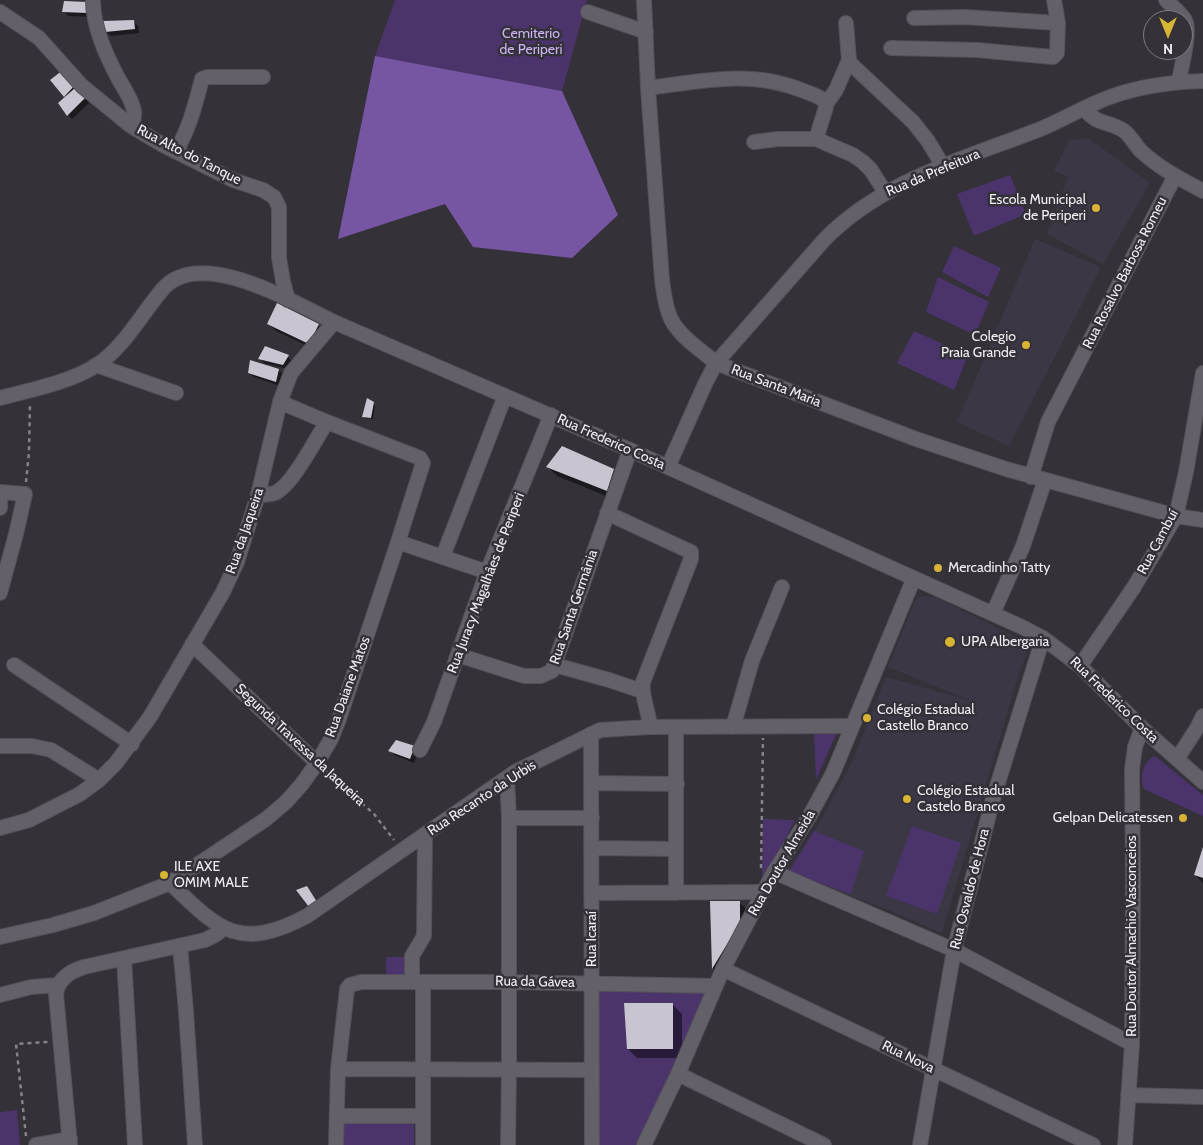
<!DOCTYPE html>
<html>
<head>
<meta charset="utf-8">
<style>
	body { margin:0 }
	#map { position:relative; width:1203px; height:1145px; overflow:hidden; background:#343139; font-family:Cabin,sans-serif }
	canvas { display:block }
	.north { position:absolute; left:1143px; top:10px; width:50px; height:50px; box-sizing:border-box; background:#343139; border:1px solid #7f7c83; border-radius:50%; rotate:180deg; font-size:14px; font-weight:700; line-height:20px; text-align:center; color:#efedf2 }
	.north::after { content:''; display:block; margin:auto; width:18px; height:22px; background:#d8b434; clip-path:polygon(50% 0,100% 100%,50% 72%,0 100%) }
</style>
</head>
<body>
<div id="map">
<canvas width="1203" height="1145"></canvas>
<div class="north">N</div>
</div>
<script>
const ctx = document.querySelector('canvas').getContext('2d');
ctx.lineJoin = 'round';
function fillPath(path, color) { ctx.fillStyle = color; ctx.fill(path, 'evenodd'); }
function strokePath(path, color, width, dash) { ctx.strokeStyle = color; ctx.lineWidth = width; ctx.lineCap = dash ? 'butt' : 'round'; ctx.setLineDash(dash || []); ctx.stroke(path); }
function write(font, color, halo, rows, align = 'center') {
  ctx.font = font + ' Cabin,sans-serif'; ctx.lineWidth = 5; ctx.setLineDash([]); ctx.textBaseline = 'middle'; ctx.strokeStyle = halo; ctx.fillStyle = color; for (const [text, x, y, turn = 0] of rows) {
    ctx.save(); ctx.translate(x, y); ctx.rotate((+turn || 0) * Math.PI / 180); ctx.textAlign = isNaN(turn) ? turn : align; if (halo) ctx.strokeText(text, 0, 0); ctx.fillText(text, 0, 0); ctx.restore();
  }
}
fillPath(new Path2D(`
	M1088,138L1150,183L1103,264L1047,234L1068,177L1054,171L1069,140Z
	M1035,239L1101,267L1009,446L957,422Z
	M924,596L937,598L1030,644L1016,683L942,933L881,907L786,873L821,820L853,760L886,677L972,701L888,667L915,601L919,597Z`), '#3c3745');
fillPath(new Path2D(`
	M395,0H587L562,91L375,56Z
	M1010,175L1026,214L974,236L957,194Z
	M954,246L1001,268L988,297L942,272Z
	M938,277L989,302L975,335L926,312Z
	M914,331L968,355L954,390L897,363Z
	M814,732H837L816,780Z
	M1155,756L1203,795V816L1144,789C1140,776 1142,762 1155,756Z
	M763,819L795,820L762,884Z
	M912,826L961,843L937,914L886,896Z
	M814,831L864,851L851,894L789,872Z
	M386,957H408L410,978L386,980Z
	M707,989L638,1145H597V990Z
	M17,1110L20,1145H0V1112Z
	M344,1122H414V1145H344Z`), '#4b346b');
fillPath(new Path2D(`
	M375,56L562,91L618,215L572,258L473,247L445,204L338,239Z`), '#7655a2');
fillPath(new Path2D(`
	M87,3L92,17L68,16L64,11Z
	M134,22L138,26L139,33L111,36L106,32Z
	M68,76L78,91L90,102L72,119L68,115L66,98L52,80Z
	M269,324L318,325L325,332L316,350L276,331Z
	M265,348L288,357L292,361L288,369L264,363L260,358Z
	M278,370L283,374L280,386L254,377L249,373Z
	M373,403L375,406L373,419L365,418L363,416Z
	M548,467L613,470L623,479L616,500L557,476Z
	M397,741L419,751L414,763L394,755L390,751Z
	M1203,849V883L1195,875Z
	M739,902L746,909L747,930L720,975L713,969L711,903Z
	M672,1004L682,1014V1058H637L628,1049Z`), '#0007');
fillPath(new Path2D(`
	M64,1L88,2V13L62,12Z
	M134,20L135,29L105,32L103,21Z
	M63,70L75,85L64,97L50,80Z
	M75,88L86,97L67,116L58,103Z
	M277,303L319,324L309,344L267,324Z
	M265,346L289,355L283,365L258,359Z
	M250,360L279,369L276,382L248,373Z
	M367,398L374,402L371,418L362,417Z
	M562,446L614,469L607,491L546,467Z
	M396,740L415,746L410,759L388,751Z
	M1203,847V878L1194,875Z
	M307,886L317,902L309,907L296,890Z
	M710,901H740V923L712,969Z
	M624,1003H673V1049H627Z`), '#c9c5d0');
const minor = new Path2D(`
	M93,0C93,27 106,55 118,78C123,87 130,97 133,107C135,113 134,120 131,126L163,145L233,180L263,190L274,197L279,207V258L283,281L288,300
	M644,0L648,88L662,280C664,293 665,307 671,319C680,337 701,350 716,363L916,439L1006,469L1176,516L1203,520
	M1166,0C1172,6 1180,12 1185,20C1191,32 1181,67 1179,81
	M0,12L39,38L82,86L131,126
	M588,12L646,32
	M914,18L964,17L1058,23
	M891,48L977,50L1053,57L1057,53L1058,23L1054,0
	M849,60L851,64L913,122L928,141L943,166
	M648,88C702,81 752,69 804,91C811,94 819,96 825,101L826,107L816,139
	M826,104L836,90L849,60L846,23
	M1084,109C1100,127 1108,120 1124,131C1131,136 1135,145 1141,151C1159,168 1182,180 1203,191
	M754,142L778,139H816L853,155L863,162L871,170L885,192
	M176,151C190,127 195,105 202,79L207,77H263
	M96,365L176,393
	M668,467L705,384L716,363L824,240C881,181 963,159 1038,130C1063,120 1085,106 1110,97C1140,86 1171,82 1203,81
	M1031,477L1048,422L1175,176
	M258,495C265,495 271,495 277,492C294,482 315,440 327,422
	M0,508V492L25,494L16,534L0,593
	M607,513L691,552V559L643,682C641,697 649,711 650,727
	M398,542L487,572
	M443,556L505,396
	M993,613L1023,546L1045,480
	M192,644L317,763
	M458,655L524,676H541L552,671L630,450
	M14,665L132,744
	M555,665L609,680L642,691
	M1080,666L1134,587L1176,516L1186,472L1203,373
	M733,727L752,661L782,587
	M591,734L592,1145
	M0,746H32L51,750L99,780
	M420,750L434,722L487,572L551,415
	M1177,759L1197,728L1203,716
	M507,778L509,818V1070L508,1145
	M591,783L677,784
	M509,818H592
	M0,828L29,820L80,794L99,780L116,763L150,717L223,592L237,562L258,495L280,402L291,373L334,322
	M593,848L676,849
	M774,872L954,950L1132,1044
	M170,883C219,930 239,952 307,916L515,772L600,730L650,727L852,726
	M592,893L764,892
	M676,893V727
	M0,937L53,925L94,913L170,883L266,819L286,802L302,784L317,763L331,739L339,719L398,542L423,463L420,458L327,422L280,402
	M180,946L186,1011L195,1145
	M124,958L135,1145
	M723,969L1093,1145
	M412,982V956L424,936L425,835
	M0,995L31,987L58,985
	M338,1069L592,1070
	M678,1074L824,1145
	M1128,1095L1203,1097
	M337,1116H423
	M36,1145L70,1139
	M70,1145L56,994C58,979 71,971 84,967L205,940L215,935L223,929
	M336,1145L338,1069L347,989L350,985L361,982H509L715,986
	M423,1145V982
	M920,1145L954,950L993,799L1043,638
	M1125,1145L1132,1044L1133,878L1132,769L1135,747L1142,728`);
const secondary = new Path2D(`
	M0,398C31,390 71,382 97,365C124,347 141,315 162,290C199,245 294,303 334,322L630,450L1022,627L1043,638L1080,666L1142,728L1203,782
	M644,1145L678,1074L723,969L774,872L809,817L833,773L914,578`);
strokePath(minor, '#535057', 16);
strokePath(secondary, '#535057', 16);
strokePath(new Path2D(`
	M26,482L29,452L30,403
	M326,771L374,814L394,840
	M761,868L763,738
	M26,1136L16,1044L48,1042`), '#858389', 2.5, [4, 4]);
strokePath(minor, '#646069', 14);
strokePath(secondary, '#646069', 14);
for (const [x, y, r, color] of [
	[1096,208,5,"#d8b434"],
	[1026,345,5,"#d8b434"],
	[938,568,5,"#d8b434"],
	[950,642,6,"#d8b434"],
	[867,718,5,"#d8b434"],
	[907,799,5,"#d8b434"],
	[1183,818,5,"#d8b434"],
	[164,875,5,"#d8b434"]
]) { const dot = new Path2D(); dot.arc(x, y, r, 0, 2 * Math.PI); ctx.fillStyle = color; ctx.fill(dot); strokePath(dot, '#343139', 2); }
write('14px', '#cbb3f2', '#343139', [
	["Cemiterio",531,34],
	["de Periperi",531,50]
]);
write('14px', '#efedf2', '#343139', [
	["Rua Alto do Tanque",189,155,27],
	["Rua da Prefeitura",933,173,-23],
	["Rua Rosalvo Barbosa Romeu",1125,273,-63],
	["Rua Santa Maria",776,386,21],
	["Rua Frederico Costa",611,442,24],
	["Rua da Jaqueira",245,531,-71],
	["Rua Cambuí",1158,542,-62],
	["Rua Juracy Magalhâes de Periperi",486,583,-69],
	["Rua Santa Germânia",574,607,-71],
	["Rua Daiane Matos",348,687,-70],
	["Rua Frederico Costa",1114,700,44],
	["Segunda Travessa da Jaqueira",300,745,43],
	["Rua Recanto da Urbis",482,798,-33],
	["Rua Doutor Almeida",782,863,-60],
	["Rua Osvaldo de Hora",970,889,-76],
	["Rua Doutor Almachio Vasconceios",1132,936,-90],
	["Rua Icaraí",592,939,-90],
	["Rua da Gávea",535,982,1],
	["Rua Nova",908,1057,26]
]);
write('14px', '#efedf2', '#343139', [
	["Escola Municipal",1086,200,"right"],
	["de Periperi",1086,216,"right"],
	["Colegio",1016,337,"right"],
	["Praia Grande",1016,353,"right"],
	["Mercadinho Tatty",948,568],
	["UPA Albergaria",961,642],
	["Colégio Estadual",877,710],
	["Castello Branco",877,726],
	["Colégio Estadual",917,791],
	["Castelo Branco",917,807],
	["Gelpan Delicatessen",1173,818,"right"],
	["ILE AXE",174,867],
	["OMIM MALE",174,883]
], 'left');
</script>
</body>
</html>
